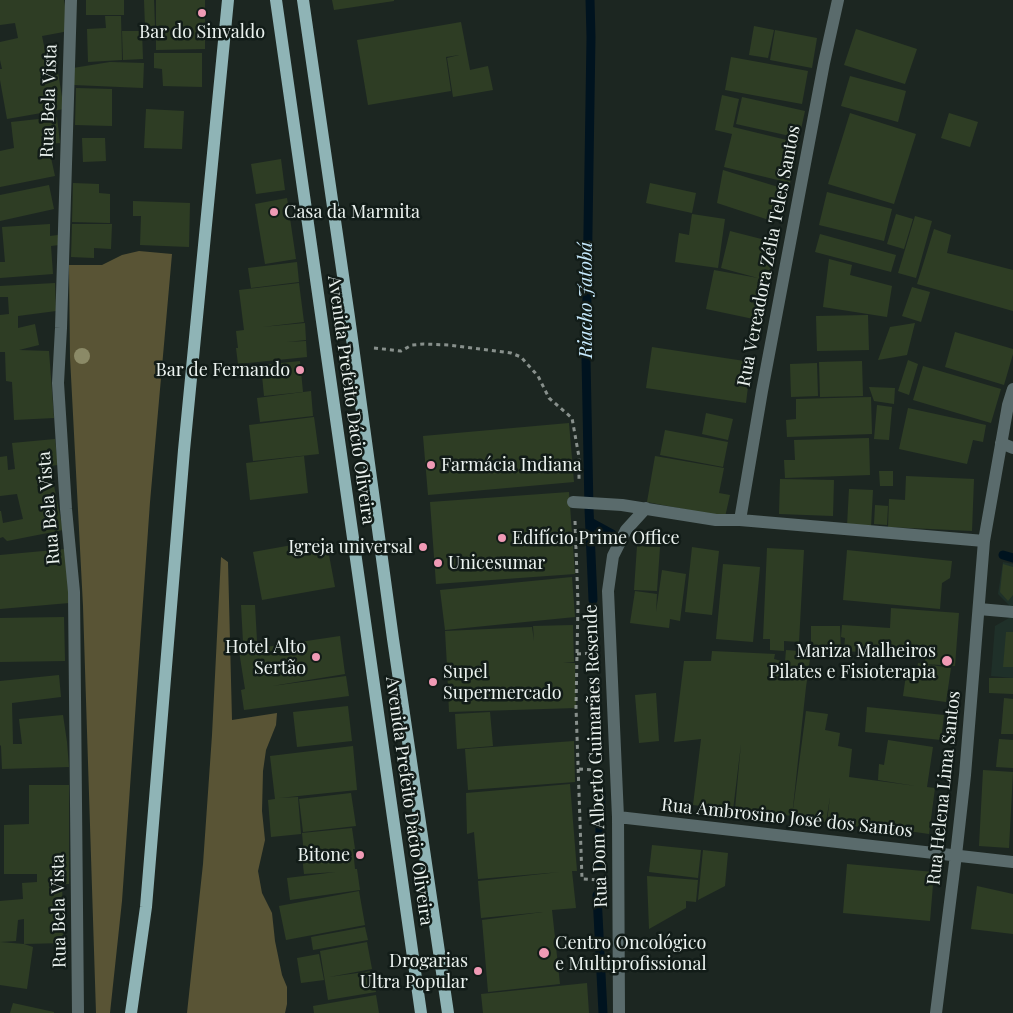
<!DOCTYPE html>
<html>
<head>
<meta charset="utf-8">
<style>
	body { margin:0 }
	canvas { display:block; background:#1c2621 }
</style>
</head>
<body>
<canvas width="1013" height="1013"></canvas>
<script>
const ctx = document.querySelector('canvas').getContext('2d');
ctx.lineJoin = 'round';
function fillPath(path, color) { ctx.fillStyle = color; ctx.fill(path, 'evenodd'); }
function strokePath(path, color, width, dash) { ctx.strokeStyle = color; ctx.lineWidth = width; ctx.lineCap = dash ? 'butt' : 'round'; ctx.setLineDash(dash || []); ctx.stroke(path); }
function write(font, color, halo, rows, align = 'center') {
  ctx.font = font + ' "Playfair Display",serif'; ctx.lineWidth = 5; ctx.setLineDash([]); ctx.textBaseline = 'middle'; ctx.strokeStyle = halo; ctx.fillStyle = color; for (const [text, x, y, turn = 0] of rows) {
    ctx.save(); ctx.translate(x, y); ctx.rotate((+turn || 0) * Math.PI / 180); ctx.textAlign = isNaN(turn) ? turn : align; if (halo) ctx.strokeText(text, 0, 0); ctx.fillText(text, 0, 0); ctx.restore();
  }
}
fillPath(new Path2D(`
	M1003,562L1013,564V678L991,676L995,626L1009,618V605L998,594Z`), '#1f3029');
fillPath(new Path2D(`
	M139,251L172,254L150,502L122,901L110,1013H96L83,606L70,357L69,265H102L122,255Z
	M221,557L228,562L232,720L277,713L276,725L266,750L263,771L262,811L265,840L258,871L262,893L272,913L275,941L282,975L287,987V1004L285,1013H187L203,864L212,735Z`), '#595435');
strokePath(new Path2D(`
	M590,0L591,37L586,358L589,509L593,600
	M590,522L612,534
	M1003,555L1013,558
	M596,707L599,756
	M599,864L601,794
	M597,895L603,1013`), '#00131f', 9);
fillPath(new Path2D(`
	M0,0H64L69,31L42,36L47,60H56L64,109L7,119L0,80V69H2L0,60V42L18,38L15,23L0,25Z
	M86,0H124V15H86Z
	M144,0H154L155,26L145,27Z
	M156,0H205V49L156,50Z
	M332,0H394V1L334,10Z
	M105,16H121L122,60L88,62L87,29L106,28Z
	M461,22L470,70L488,66L493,90L453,97L447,58L459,55L446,57L451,91L368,105L357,40Z
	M754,26L774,30L768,58L749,55Z
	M856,29L917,49L905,84L844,65Z
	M775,30L817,38L812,68L770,60Z
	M122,31H142L143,59L123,60Z
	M154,53H202V87L163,86L162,69L154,68Z
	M731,57L808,71L802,104L725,90Z
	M110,62L144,63L143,88L74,85L73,68Z
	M850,76L906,91L898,122L841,106Z
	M76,88L112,89V126L75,125Z
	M722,95L739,99L733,127L799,143L790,183L724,167L732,134L715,130Z
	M742,97L805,111L799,138L736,124Z
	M146,109L184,111L182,149L144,148Z
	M850,113L916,134L894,204L828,184Z
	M949,113L978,122L970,147L941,138Z
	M57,117L60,143L48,144L55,176L0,187V151L14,148L11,122Z
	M82,138H105L106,161L83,162Z
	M281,159L285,190L256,194L251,164Z
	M723,170L788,190L782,212L772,209L769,220L717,203Z
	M73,183L99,184V193L110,194V223L72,222Z
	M650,183L696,193L692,213L646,203Z
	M49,185L54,209L0,221V195Z
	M827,192L892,209L884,241L819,225Z
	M287,198L296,259L265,264L255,204Z
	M133,201L190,203L189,247L140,245L141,216H133Z
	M692,214L725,219L718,268L675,262L679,233L689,235Z
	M896,214L913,219L904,249L887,244Z
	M915,216L932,221L916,278L898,273Z
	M50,224V236L58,235L59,245L51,246L53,274L0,278V262H5L2,227Z
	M72,224H112L111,249L94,248V258L71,257Z
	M934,229L951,235L947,253L1013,270V311L917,284Z
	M730,231L777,243L768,280H770L763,321L706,309L714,270L758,278L721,268Z
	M820,234L896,255L891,272L815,252Z
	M829,259L852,265L850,275L892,286L887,317L823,307Z
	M297,262L299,282L251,288L248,268Z
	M55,283L56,311L18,316V328L35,324L39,345L19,350L49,351L54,418L14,420L12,382L6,381L5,352H0V315L9,314L8,297H0V286Z
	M299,283L304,322L262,327L305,323L306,340L287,342L306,341L307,357L238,364L236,348H238L236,331L244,330L239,290Z
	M912,287L930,292L921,322L902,316Z
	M868,315L869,350L817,351L816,316Z
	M915,323L907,355L878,360L890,327Z
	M955,332L1013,349V354L1004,385L945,367Z
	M652,347L751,362L746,403L646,388Z
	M908,360L918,364L909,395L898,391Z
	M300,361L303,392L264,396L261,365Z
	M862,361L863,396L820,397L819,362Z
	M817,363L818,396L791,397L790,364Z
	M923,366L1001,389L991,423L913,400Z
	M869,387L895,388L894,404L874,401Z
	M311,391L313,416L260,422L257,398Z
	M871,397L872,434L787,437L786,420L796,419V399Z
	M877,405L892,407L889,440L874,439Z
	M908,408L986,425L983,442L973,440L967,464L899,449Z
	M706,413L733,419L728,440L702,434Z
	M314,417L319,454L253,461L249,425Z
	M569,423L574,482L428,495L423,436Z
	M665,430L728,442L723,467L660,455Z
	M869,438L870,475L785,478L784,460H795L794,440Z
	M55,439L58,465L50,466L63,530L7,541L3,537L0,538V511H1L3,523L23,519L17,494L0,496V457L7,456L8,470L15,469L12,443Z
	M304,456L308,493L250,500L246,463Z
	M655,456L724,468L719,493L730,495L725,517L647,502Z
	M879,471H893V486H880Z
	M906,476L974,479L972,531L888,527L889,499L905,500Z
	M780,479L834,480L833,516L779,514Z
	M849,489L873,490L871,527L847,526Z
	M569,492L575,574L436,584L430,502Z
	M875,505L888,506L887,525L874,524Z
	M326,539L335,587L262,600L253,552Z
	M637,546L660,547L657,591L634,590Z
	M692,547L719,551L712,615L685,612Z
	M767,548L804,550L799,642L784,641V651L770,650V639H763Z
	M65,549L69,603L0,609V555Z
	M847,550L952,561L950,578L942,583L940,609L843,600Z
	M723,564L760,567L753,642L716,639Z
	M1003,564L1013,567V595L1008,601L1000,592Z
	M662,570L686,574L680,621L670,619L669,628L630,623L635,591L657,594L656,612Z
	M572,577L575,617L445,630L440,590Z
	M241,605H255L257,641L243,642Z
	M891,608L959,613L955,666L925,664V656L844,651L845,638L841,637L842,625L890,628Z
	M64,617L65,661L0,662V618Z
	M573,625L574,662L563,663H575L576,708L449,712L447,666L445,631L532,627L534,641L533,626Z
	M811,626H840L841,652L811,653Z
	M1006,632H1013V667H1003Z
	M340,636L345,674L272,686L346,676L349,696L244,710L241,690L245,689L239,651Z
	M786,650L811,652L806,687L792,816L735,809L741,744L733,810L693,805L701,739L674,742L684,661H711L712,651L775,654L774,659L785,662Z
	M918,663L951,668L946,702L903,696L906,675L916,676Z
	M59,675L61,697L12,703L13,744H22L19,719L63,715L67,742L69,767L2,769L1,746L0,745V681Z
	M989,678H1013V694L989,693Z
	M656,693L659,741L639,743L635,695Z
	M1004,698L1013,699V734H1001Z
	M348,706L352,741L297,747L293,712Z
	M867,707L944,715L941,740L865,732Z
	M806,711L828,714L825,730L840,733L838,746L852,749L849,777L916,786L878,780L879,764L884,765L888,740L933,747L927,787L935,788L929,834L880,827V830L827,822L830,797L826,822L792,817Z
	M490,712L493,746L457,749L455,714Z
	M999,739L1013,740V768L996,767Z
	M574,741L575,782L468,790L465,749Z
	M353,746L357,790L279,798L298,797L301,834L271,837L268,800L275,799L270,756Z
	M983,770L1013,772L1009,848L979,846Z
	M570,784L577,871H572L576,908L552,910L560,984L488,992L482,920L543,912L481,918L478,881L560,872L478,879L474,832L467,834L466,793Z
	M29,785H69V884H62L64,943L24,944V919L18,920L16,941L0,942V901L23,899L22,883L37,882V874H4V825L29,824Z
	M351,793L356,826L303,832L299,799Z
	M352,828L355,849H353L355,869H357L360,890L290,900L287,878L336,872L304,874L302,856L304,855L302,833Z
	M652,845L701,850L698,878L649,872Z
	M703,850L728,853L725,886L698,900Z
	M847,864L934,872L930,921L843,913Z
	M647,876L698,880L696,902L686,901V908L649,929Z
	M977,886L1013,894V934L971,929Z
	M359,891L365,925L286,940L279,906Z
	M365,927L368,940L313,950L311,937Z
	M0,942L24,944L33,947L27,989L0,985Z
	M367,942L372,969L329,977L372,971L376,992L328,1000L320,951Z
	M319,954L324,980L301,983L297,958Z
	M587,983L589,1013H483L481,994Z
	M376,995L379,1013H314L313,1006Z
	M13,1003L54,1012V1013H10Z`), '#2e3d24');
strokePath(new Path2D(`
	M374,348L401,351L412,345L424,344L449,345L511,353L521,357L538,376L549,398L572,418L579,457V481
	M575,521L578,603L576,707L582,879L598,880
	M577,654L591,653
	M579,769L595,770`), '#88908c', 3, [4, 4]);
strokePath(new Path2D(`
	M979,609L1013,612`), '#5a6b6c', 12);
strokePath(new Path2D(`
	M71,0L61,328L58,383L66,509L74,592L78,1013
	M1001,443L1013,448
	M573,502L622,505L716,520H740L984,541
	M740,520L762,391L824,63L838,0
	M618,817L1013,862
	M619,1013L618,817L608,591L613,556L626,530L646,508
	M936,1013L956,855L965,775L984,541L1008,405L1013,389`), '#5a6b6c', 12);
strokePath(new Path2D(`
	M276,0L421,1013
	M303,0L349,317L393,639L448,1013
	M131,1013L146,907L184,450L228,0`), '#8fb4b6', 12);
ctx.fillStyle = '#8b8a67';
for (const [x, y] of [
	[82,356]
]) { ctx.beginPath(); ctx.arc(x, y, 8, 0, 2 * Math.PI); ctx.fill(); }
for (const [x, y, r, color] of [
	[202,13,5,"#f09ab5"],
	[274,212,5,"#f09ab5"],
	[300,370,5,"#f09ab5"],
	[431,465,5,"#f09ab5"],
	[502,538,5,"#f09ab5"],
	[423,547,5,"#f09ab5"],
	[438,563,5,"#f09ab5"],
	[316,657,5,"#f09ab5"],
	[947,661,6,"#f09ab5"],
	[433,682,5,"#f09ab5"],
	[360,855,5,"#f09ab5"],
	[544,953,6,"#f09ab5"],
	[478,971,5,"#f09ab5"]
]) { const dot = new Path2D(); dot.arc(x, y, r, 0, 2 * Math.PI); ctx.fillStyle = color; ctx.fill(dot); strokePath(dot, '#121c18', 2); }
write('18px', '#ebf2ef', '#121c18', [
	["Bar do Sinvaldo",202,32,"center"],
	["Casa da Marmita",284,212],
	["Bar de Fernando",290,370,"right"],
	["Farmácia Indiana",441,465],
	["Edifício Prime Office",512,538],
	["Igreja universal",413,547,"right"],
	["Unicesumar",448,563],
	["Hotel Alto",306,647,"right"],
	["Sertão",306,668,"right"],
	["Mariza Malheiros",936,651,"right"],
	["Pilates e Fisioterapia",936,672,"right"],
	["Supel",443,672],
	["Supermercado",443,693],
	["Bitone",350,855,"right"],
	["Centro Oncológico",555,943],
	["e Multiprofissional",555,964],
	["Drogarias",468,961,"right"],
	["Ultra Popular",468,982,"right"]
], 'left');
write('18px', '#ebf2ef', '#121c18', [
	["Rua Bela Vista",49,101,-88],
	["Rua Vereadora Zélia Teles Santos",769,256,-79],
	["Avenida Prefeito Dácio Oliveira",351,400,82],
	["Rua Bela Vista",49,508,-95],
	["Rua Dom Alberto Guimarães Resende",596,756,-92],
	["Rua Helena Lima Santos",944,788,-84],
	["Avenida Prefeito Dácio Oliveira",409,801,82],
	["Rua Ambrosino José dos Santos",787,818,6],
	["Rua Bela Vista",59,911,-91]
]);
write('italic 19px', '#c7eafe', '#121c18', [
	["Riacho Jatobá",586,300,-90]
]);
</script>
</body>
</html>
